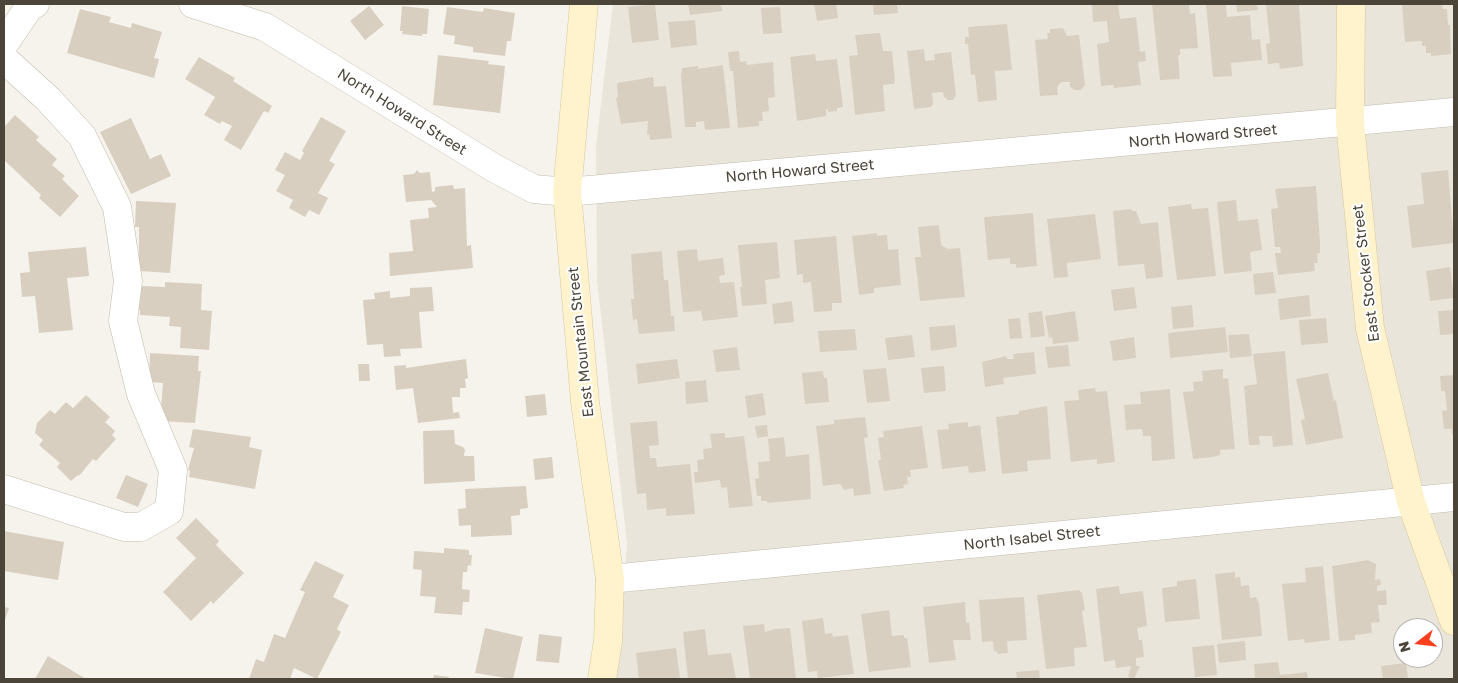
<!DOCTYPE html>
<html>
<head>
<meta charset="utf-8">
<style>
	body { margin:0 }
	#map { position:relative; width:1458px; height:683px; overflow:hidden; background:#f6f3ec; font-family:"Golos Text",sans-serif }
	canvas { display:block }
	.frame { position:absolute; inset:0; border:5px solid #4b4439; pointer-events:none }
	.north { position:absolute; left:1393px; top:618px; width:50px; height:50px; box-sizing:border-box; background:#fff; border:1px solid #b7b4b0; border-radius:50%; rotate:254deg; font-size:14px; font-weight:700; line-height:20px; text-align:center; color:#4b4439 }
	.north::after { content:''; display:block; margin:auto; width:18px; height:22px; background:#fc3f1d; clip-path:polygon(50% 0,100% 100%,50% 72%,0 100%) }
</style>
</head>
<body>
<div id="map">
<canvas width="1458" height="683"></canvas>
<div class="frame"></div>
<div class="north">N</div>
</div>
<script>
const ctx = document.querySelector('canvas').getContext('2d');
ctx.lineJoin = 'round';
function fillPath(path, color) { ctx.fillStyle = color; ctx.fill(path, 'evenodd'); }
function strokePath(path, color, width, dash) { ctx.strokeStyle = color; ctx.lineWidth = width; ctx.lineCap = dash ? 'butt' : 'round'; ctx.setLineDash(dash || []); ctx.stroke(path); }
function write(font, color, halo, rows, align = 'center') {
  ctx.font = font + ' "Golos Text",sans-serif'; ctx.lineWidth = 4; ctx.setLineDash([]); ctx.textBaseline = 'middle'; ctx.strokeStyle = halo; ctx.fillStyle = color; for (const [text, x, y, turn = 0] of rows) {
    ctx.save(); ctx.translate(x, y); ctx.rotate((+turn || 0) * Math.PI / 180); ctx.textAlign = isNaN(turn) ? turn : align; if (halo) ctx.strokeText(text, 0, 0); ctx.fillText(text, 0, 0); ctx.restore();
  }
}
fillPath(new Path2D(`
	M613,4H1454V679H616L627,544L597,280L596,146ZM1403,628H1433V658H1403Z`), '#eae5da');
fillPath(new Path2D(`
	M655,4L659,40L632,43L628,7Z
	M688,4H721L722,11L690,15Z
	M814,4H836L838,18L817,21Z
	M873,4H897L898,13L874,15Z
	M1092,4H1118L1120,19L1136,17L1140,52L1145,51L1146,61L1138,62L1141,85L1114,88L1113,85L1101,86L1097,44L1109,42L1107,21L1093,22Z
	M1152,4H1189L1190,14L1195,13L1198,48L1180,49V55H1178L1180,79L1160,80Z
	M1206,4H1226L1227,17L1250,15L1252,40L1260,39L1262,60L1231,63L1232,76L1213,77Z
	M1236,4H1257L1258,10L1237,12Z
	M1266,4H1299L1303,66L1280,69L1279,63L1268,64L1266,44L1270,43Z
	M1402,4H1442L1443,9H1447L1448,25H1450L1451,54L1431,56V53H1426V46H1422V41L1405,42Z
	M369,6L384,25L365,40L350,21Z
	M402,6L429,9L427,34H422V36L402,34L403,31H400Z
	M447,7L483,12L484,8L515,13L511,41H507L505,56L473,52V47L454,44L455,36L443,34Z
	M780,7L782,33L763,34L761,8Z
	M80,9L111,17L109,22L131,28L132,23L162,32L154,58L159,59L154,78L67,53Z
	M695,20L697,45L671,48L668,22Z
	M1007,24L1012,70L995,71L997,100L978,102L975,74L971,75L968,44H965V37H969L968,27Z
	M1063,28L1067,36L1079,35L1085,85L1081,90H1075L1070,87V82H1061L1057,87L1058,95L1040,96L1035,40L1048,39L1047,33H1050V29Z
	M880,33L883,51H892L895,81L894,84L883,85L885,111L855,115L849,56L858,55L855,35Z
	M924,49L925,61L935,60L934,54L951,52L956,95L953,100H948L944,97L943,92L932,93L933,104L931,107L914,109L907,51Z
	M739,51L740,62L746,61L747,65L773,62L775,97L768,98L769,111L762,112L763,121H759V126L738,128L733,71H730L728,52Z
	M815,54L816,61L837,59L843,107L837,108V111L828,112V109H826V116L797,121L790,57Z
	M438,55L489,61L488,64L505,66L500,113L433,105Z
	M199,57L235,78L233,81L272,106L268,113L264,111L241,150L224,140L232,126L222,121L220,124L204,115L215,97L185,79Z
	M723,65L730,128L705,130L704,121L696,122V127H685L681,76L682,68L698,66V69Z
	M653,77L654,87L666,86L672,138L650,140L649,134L647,135L648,121L621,124L616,98H618L617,83Z
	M15,115L39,137L36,140L57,159L52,165L65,176L62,179L79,196L60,217L39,198L41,195L4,160V127Z
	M321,117L346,131L329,161L335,164L318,193L328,198L319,215L309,210L305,217L289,208L293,200L276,191L285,175L275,170L285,152L300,160L304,153L302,151Z
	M131,118L150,159L161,154L171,176L131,194L100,132Z
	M417,170L420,173L430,172L432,192L435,191V187L453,185L454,189L465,188L467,246L471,245L473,268L390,276L389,253L413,251L410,220L429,218L428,208L437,207L431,200L406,202L403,175L414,174Z
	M1448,170L1454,243L1412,248L1407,206L1424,204L1421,173Z
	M1316,186L1320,242V253L1317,254L1318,263H1314L1315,271L1278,275L1275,253H1281L1280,247H1275L1271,209L1278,208L1275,189Z
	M1236,200L1238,221L1258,219L1262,250L1250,252L1252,271L1224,274L1217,202Z
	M136,201L176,203L170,273L139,271V227H135Z
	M1191,204L1192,209L1208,208L1216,276L1177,280L1168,207Z
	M1131,209L1132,211H1136L1141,224L1158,222L1163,277L1146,279L1144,264L1118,266L1113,211Z
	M1033,213L1037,266L1016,268V264H1010V258L988,260L984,217Z
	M1095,214L1101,259L1067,263L1068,277L1054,278L1047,219Z
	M939,225L941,245L948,249L960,248L965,297L920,301L915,257H921L918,227Z
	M877,233V236L887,235L888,250L898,249L901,285L874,288V293L859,295L852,236Z
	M836,236L842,303H832V311L814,312L811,282L803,283V274L797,275L794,240Z
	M777,242L780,278L765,280L767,304L742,306L740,287H742L738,245Z
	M86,247L89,276L67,278L73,330L39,333L35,296L22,297L20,273L30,272L28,252Z
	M697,249L698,261L723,258L725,275L719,276L720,283L734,282L738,317L703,321L701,311L683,312L677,251Z
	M662,251L664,280H668L671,316H674L675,331L639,334L637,319L633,320L631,299H634L631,254Z
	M1450,267L1454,298L1430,301L1426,271Z
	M1273,272L1276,293L1255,295L1253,274Z
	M165,282L202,284L201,310L212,311L209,350L180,348L181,327L169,326L170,317L140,315V310H137L138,288H142V286L165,287Z
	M432,287L434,311L419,312L422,348L400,349L401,356L384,357L383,344L367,345L363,300L375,299L374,293L390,291V298L410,296V288Z
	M1134,287L1137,308L1114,311L1111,290Z
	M1309,295L1311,316L1280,320L1278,299Z
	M792,301L794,322L774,324L772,304Z
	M1192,305L1194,327L1173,329L1171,307Z
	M1454,310V334L1440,335L1438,311Z
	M1042,311L1045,336L1031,338L1028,313Z
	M1075,311L1079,341L1053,344L1052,337L1049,338L1045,316Z
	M1020,318L1022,338L1010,339L1008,319Z
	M1326,318L1328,343L1301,345L1299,320Z
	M955,325L957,347L931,351L929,327Z
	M1225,327L1228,352L1170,358L1168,333Z
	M855,329L857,350L820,352L818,331Z
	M1249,334L1252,356L1230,358L1228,335Z
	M912,335L915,357L888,360L885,338Z
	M1134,337L1136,358L1113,361L1110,341Z
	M1068,345L1070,366L1048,368L1045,347Z
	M737,347L740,370L716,372L713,350Z
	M1285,351L1293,445L1273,447L1272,436H1259L1260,445H1249L1244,386L1257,384L1253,354Z
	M1034,352L1036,374L1003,378L1004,384L985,387L982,362L1006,356L1007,359H1014L1013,354Z
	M150,353L199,356L198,371H201L195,423L160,421L163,383L149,382Z
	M466,359L468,378L465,379L466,388H460V397H452L453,413L459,412L460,418L418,423L413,388L396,390L394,366L406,365V368Z
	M677,359L680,378L638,384L636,364Z
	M358,364H369L370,381H359Z
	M944,366L946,391L924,393L921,368Z
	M886,368L890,401L867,403L863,370Z
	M1223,369V379L1228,378L1235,449L1220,450V455L1213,457L1193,459L1183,392L1194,391L1193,382L1203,381L1202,371Z
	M823,371L824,378H827L829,402L805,404L802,373Z
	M1328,373L1334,401L1336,400L1343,438L1306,445L1301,420L1305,419L1296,379Z
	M1454,375V435H1452V429H1444L1442,411L1447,410L1445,391H1441L1440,376Z
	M706,380L708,402L686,404L685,382Z
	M1095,388L1096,392L1107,391L1115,462L1097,464V459L1071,462L1064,401L1079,400L1078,390Z
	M1170,389L1175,459L1152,461L1151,436H1143L1142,429L1126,430L1124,405L1141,404L1140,392Z
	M763,393L766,415L748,418L745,396Z
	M545,394L547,415L527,417L525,396Z
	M86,395L110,417L105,422L115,431L112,435L116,439L96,461L93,459L79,476L78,475L71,481L57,467L60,463L39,445L43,440L35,433L37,423L50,410L55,414L66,402L73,408Z
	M1047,406L1051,459L1027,461L1028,471L1002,474L996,417L1019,414V411Z
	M865,417L868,437L864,438L871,494L854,496L853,488L844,490L840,484L823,486L816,426L834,424V420Z
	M657,421L659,445L649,446L650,458H656L657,467L690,464L695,514L666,516V508L647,510L646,493L637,494L630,423Z
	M968,422V427L980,425L986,471L969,473L968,466L942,469L937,430L949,429L948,424Z
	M767,425L768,436L757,438L755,426Z
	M922,426L928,468L910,470L911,477H907L908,484L903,485L904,488L884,491L878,460H881L878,438L884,437L883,431Z
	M193,429L251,437L249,447L262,450L255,489L189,477L190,471L188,470L194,448L189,447Z
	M454,430L455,444L463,447L465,450L464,456H474L475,481L424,484L423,431Z
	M725,433V438L744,436L753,506L729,508L727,487L721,488L720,480L695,483L694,472H698L697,460L704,459L703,449L712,448L710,434Z
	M784,437L786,457L809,454L811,499L767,503V501H761V496H757L755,479L759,478L758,462L770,461L768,439Z
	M552,457L554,478L535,480L533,459Z
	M126,475L148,484L138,507L116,498Z
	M526,486L528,508L520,509V515L511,516L512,535L471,537V525L459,526L458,509L466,508L465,489Z
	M196,518L219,541L216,545L244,573L213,604L211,601L191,621L163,592L196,558L176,538Z
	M4,531L64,542L58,580L4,571Z
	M444,548L469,550V555H472L471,566L468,565L467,572H463L462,589L470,590L469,602H463L462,615L434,613L436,597L420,596L422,570L413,569L414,551L444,553Z
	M1368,560L1376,564L1375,580L1380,579L1381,585L1377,586V591L1386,590L1387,605H1378L1380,622L1371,623L1372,633L1355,635V640L1339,641L1332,566Z
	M315,561L344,575L333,597L349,605L337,629L341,632L317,679L294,668L290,679H249L256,659L264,662L274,634L285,638L305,592L300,590Z
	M1323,566L1330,640L1305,643L1304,639L1288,641L1282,584L1306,582L1305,568Z
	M1235,572V578L1240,577L1241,586L1249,585L1250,598L1256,597L1259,603L1262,636L1222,640L1215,574Z
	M1196,579L1200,619L1165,622L1162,588L1177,586V581Z
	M1119,586L1120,594L1143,591L1147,626L1137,628L1139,640H1142L1144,657L1136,658V666H1140L1134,679L1128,677L1131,666L1116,668L1115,660L1104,662L1096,589Z
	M1079,590L1082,593L1085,610L1082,611L1087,647L1074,648L1075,666L1046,669L1037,595Z
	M1024,597L1027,640L1007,641L1008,653L997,654V651L994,652L993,641L982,642L979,600Z
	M965,602L966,623L969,622L971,640H953L956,660L929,663L923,607Z
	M4,607L9,608L4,623Z
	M889,610L892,636L904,635V638H907L911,667L869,672L861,614Z
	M823,618L825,634L832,633L833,637L848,635L854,674L818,678L817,671L808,672L802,621Z
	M764,624L765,632L775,629L790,628L796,679H750L743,626Z
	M485,628L523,637L513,679L475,673Z
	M705,629L708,655L731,653L736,679H688L683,632Z
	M539,634L562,637L559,663L536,661Z
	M1245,641L1246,660L1219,663L1217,644Z
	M1214,645L1217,675L1195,677L1192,647Z
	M676,648L680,679H639L636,653Z
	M48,656L86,679H35Z
	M1278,662L1280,675L1307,672L1308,679H1255L1254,664Z
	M1406,663L1408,679H1383L1381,666Z
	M1039,670L1040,679H1017L1016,672Z
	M434,675L449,677L448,679H433Z`), '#d8cfc1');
const street = new Path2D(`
	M193,4L265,27L494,168L534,189L567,192L1454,112
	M4,44L30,6L35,4
	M4,59L48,99L82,136L117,207L128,281L123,321L141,394L173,470L169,511L141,527H124L4,489
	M610,579L1454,497`);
const secondary = new Path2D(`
	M584,4L567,192L585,402L610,579L608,641L602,679
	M1351,4L1350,123L1370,328L1411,502L1454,621`);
strokePath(street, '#c2bbae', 29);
strokePath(secondary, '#d6c79b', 29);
strokePath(street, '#fff', 28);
strokePath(secondary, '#fff3cd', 28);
write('15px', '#4b4439', '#fff', [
	["North Howard Street",402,112,32],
	["North Howard Street",1203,136,-5],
	["North Howard Street",800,171,-5],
	["East Stocker Street",1366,273,-97],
	["East Mountain Street",581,342,-96],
	["North Isabel Street",1032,538,-6]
]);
</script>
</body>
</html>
